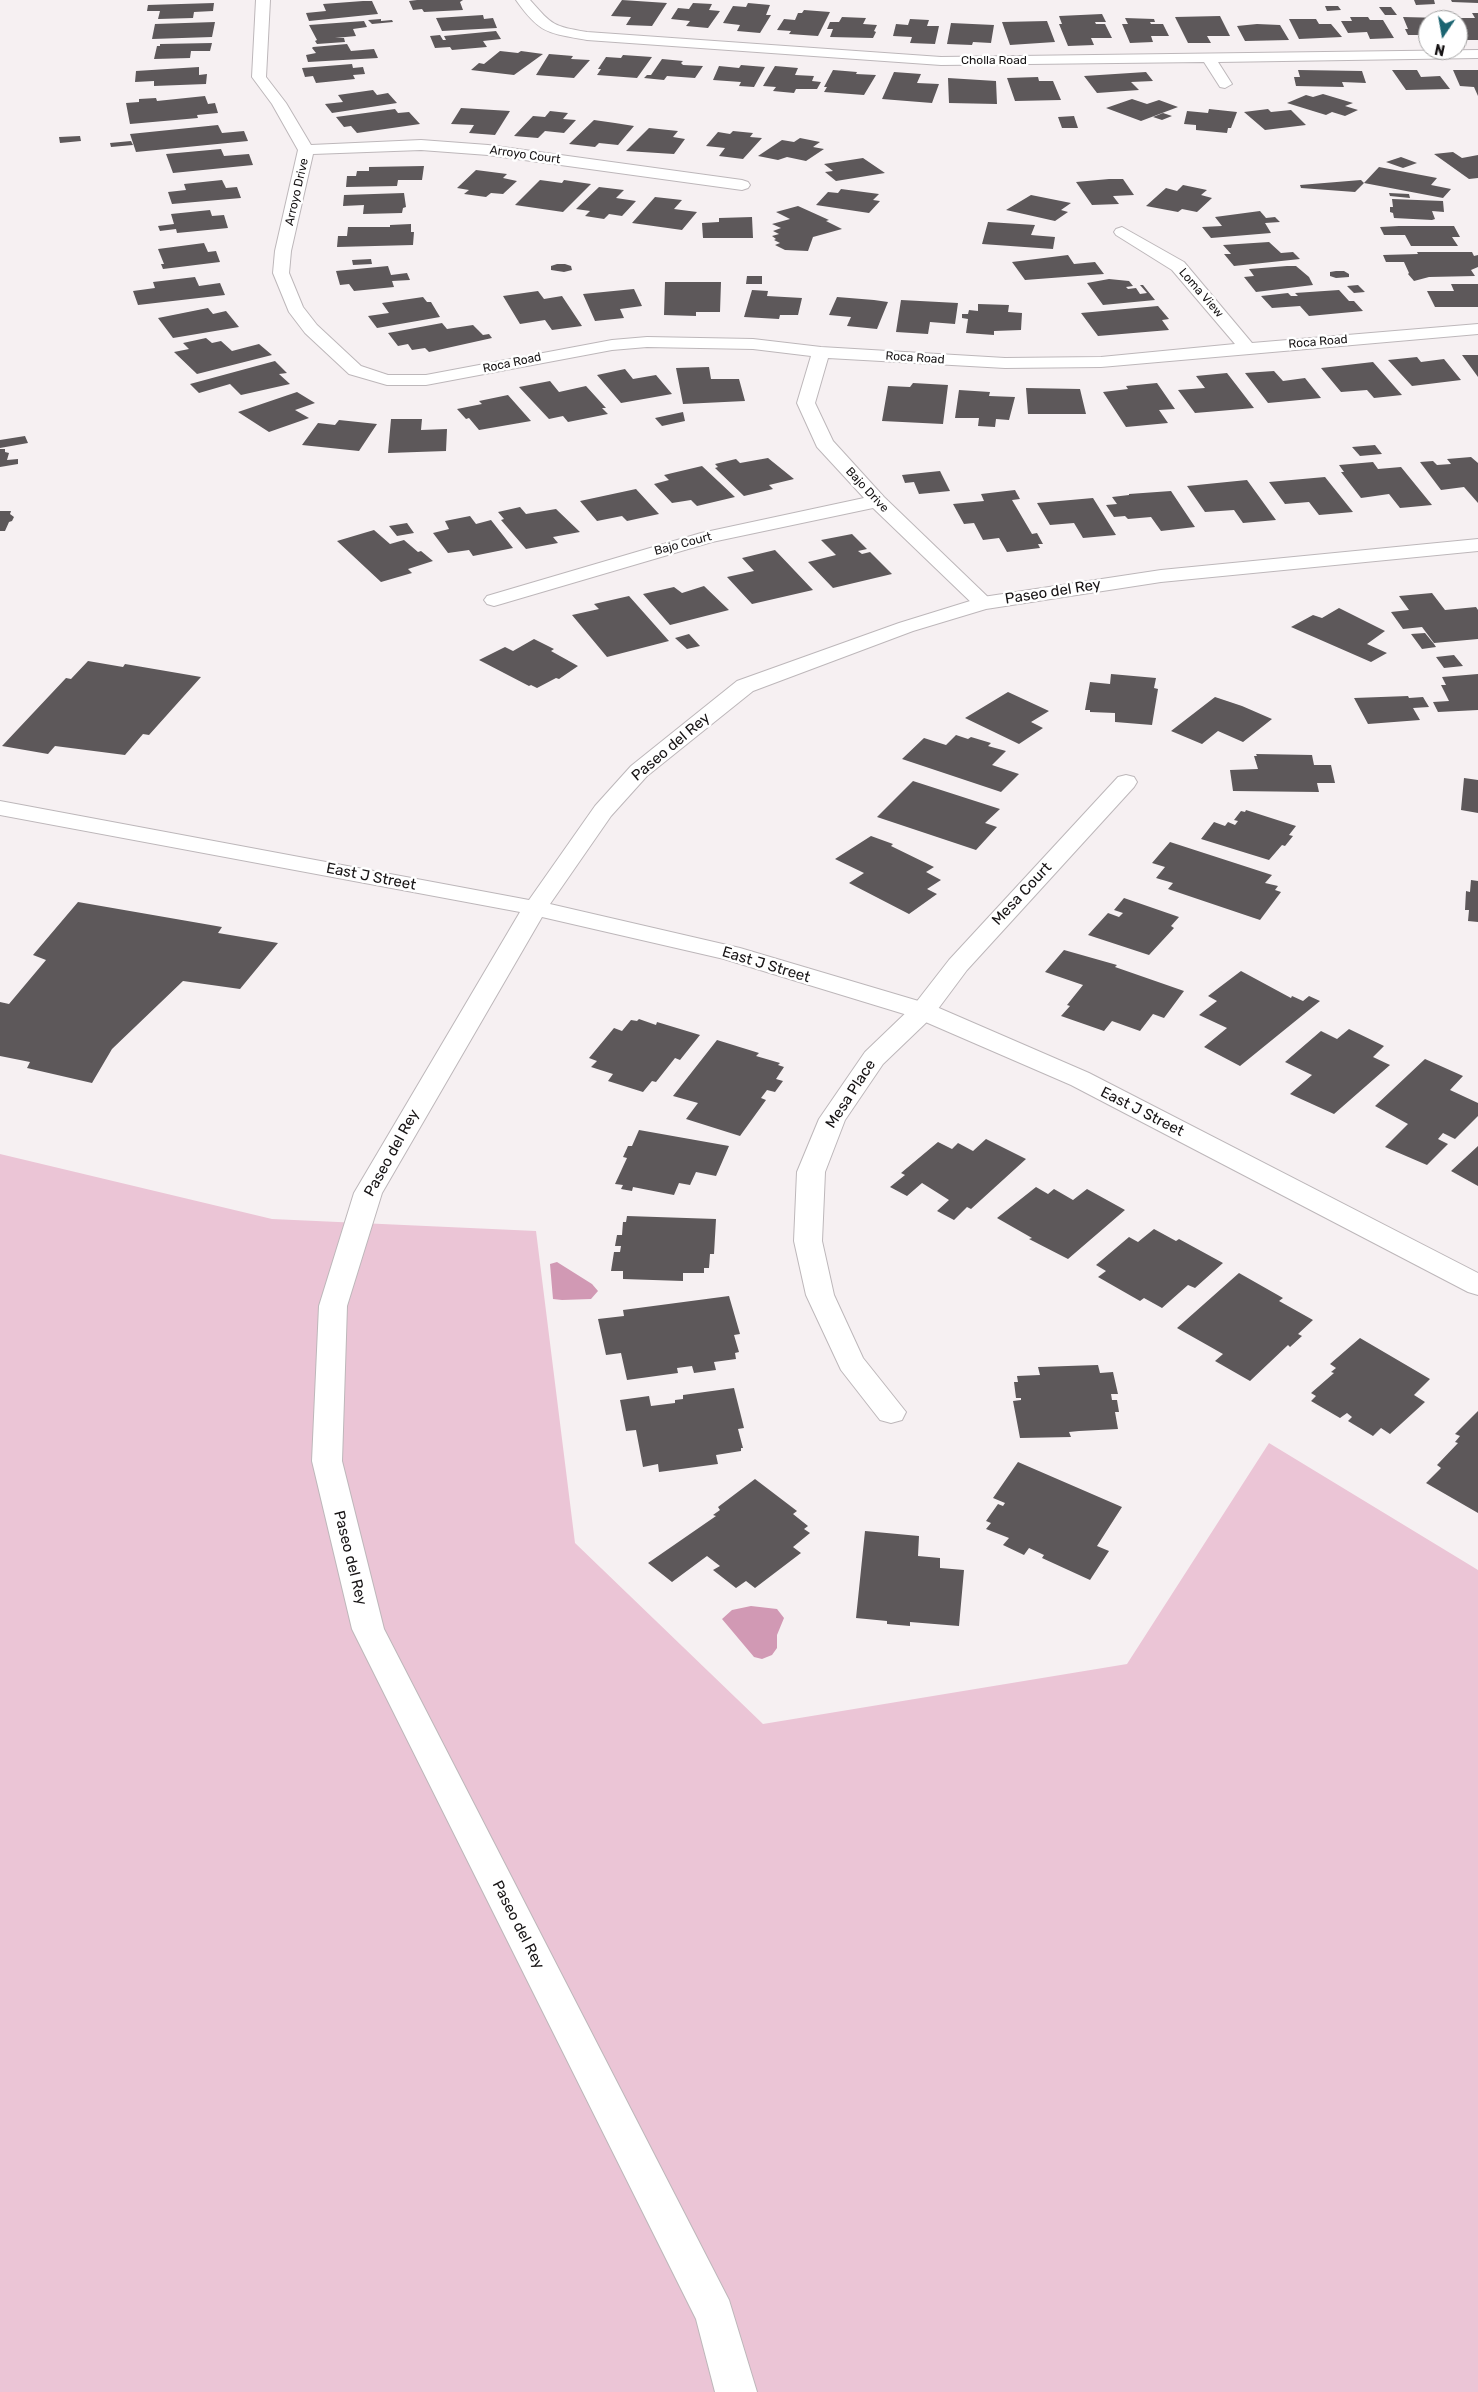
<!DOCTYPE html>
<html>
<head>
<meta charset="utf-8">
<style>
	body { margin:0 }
	#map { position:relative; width:1478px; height:2392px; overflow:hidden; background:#f6f0f2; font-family:Rubik,sans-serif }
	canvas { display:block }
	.north { position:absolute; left:1418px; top:10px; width:50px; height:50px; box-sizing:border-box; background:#fff; border:1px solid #a2a1a1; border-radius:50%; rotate:192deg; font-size:14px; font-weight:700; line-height:20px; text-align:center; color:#171415 }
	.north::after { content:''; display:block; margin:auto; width:18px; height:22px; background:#1b6471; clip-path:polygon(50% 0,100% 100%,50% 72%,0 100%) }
</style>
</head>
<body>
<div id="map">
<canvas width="1478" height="2392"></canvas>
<div class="north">N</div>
</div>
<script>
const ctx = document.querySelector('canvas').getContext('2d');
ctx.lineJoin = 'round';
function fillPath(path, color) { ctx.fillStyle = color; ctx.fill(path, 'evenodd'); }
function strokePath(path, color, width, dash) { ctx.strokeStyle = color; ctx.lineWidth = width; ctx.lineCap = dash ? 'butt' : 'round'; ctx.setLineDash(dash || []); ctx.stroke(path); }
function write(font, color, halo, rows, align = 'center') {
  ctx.font = font + ' Rubik,sans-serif'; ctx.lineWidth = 5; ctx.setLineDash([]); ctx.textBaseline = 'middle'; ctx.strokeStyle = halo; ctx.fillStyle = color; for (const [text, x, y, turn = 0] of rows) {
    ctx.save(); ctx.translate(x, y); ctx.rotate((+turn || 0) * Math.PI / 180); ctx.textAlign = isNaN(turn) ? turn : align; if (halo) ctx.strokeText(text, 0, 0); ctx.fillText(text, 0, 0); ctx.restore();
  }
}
fillPath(new Path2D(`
	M0,1154L272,1219L536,1231L575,1543L763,1724L1127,1664L1269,1443L1478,1570V2392H0Z`), '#ebc5d6');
fillPath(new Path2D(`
	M557,1262L592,1284L598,1291L591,1299L562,1300L553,1299L550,1264Z
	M751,1606L777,1609L784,1618L777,1635V1648L772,1655L762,1659L754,1657L722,1619L732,1610Z`), '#d199b4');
fillPath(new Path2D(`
	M417,0H463L460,2L463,10L424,12L422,9L413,10L409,1Z
	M622,0L667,3L652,26L626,25L631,17L611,16Z
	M1414,0H1434L1435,4L1416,5Z
	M1451,0H1478V3L1452,2Z
	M363,1H372L378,14L309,21L306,13L326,11L323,4Z
	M214,3L213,11L194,12L193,18L158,19L160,11H147L148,5Z
	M693,3L712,4L709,10L720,11L708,28L686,26L690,21L671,19L678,8L689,9Z
	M748,3L770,5L766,15H771L760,33L737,31L740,25L723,23L733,6L746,7Z
	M1325,6H1338L1341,10L1327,11Z
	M1379,7H1391L1397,15H1385Z
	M804,10L830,12L818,36L789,34L791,31L777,30L784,19L795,20L798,13H802Z
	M1472,13H1478V40H1465L1457,18H1475Z
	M1102,14L1106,22H1095L1096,24H1105L1112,38H1091L1094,45L1068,46L1059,24H1062L1059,16Z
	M483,15L484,19L493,18L497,28L442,31L436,18Z
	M1220,16L1230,36H1207L1211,43H1188L1175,17Z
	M842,17L866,18L863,24L877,25L874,31L876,32L873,38L830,37L833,29H827L830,22H839Z
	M1350,17H1368L1370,20H1383L1394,38L1370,39L1367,32L1348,33L1341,21H1352Z
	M1403,17L1442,18L1443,20H1428V39L1426,35H1408L1405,29H1408Z
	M1125,18L1154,19L1155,22H1150L1151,24H1163L1169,36H1151L1153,42L1130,43L1122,24H1128Z
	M381,19V21L392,20L393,22L372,24L368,20Z
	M910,19L929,20L927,26H939L935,44L910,43L912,37L893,36L896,24L908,25Z
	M1289,19H1316L1319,24H1331L1342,37L1299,39Z
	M364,21L367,27L353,29L356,36L335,38H344L345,42L317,44L315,41L317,40L309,25Z
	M1047,21L1055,42L1010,45L1002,22Z
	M215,22L212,37L152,39L155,24Z
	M951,23L994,25L991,43L973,42L972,45L947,44Z
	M1257,24L1280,25L1289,40L1245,41L1237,26Z
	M496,31L501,39L483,41L487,47L452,50L450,47L435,48L430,36L440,35L443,40H446L444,36Z
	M212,43L210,51H191L190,58L154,59L157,46H160V44Z
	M347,44L351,51L374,49L378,58L308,62L306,55L316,53L312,48L313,47Z
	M500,51L518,53L521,51L543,54L514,75L471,70L479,63L484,64Z
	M549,54L573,56L571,59L590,60L574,78L536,75Z
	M623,55L652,57L637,78L597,75L601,69H598L606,57L621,58Z
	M662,59L683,61L681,63L683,65L703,66L695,78L667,76L664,80L644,78L647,75H651Z
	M352,64L353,68L363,67L365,74L353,75L355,79L316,83L313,76L305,77L302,68Z
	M741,65L765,67L754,87L739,86L741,82L713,80L719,66L739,68Z
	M775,66L798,68L795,75L814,76L812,81L821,82L817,89H796L794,93L773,91L776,87L763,86Z
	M199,67V75L207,74L206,84L154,86V81L135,82L136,71Z
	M833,70L857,72L856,74L876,75L864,95L824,92L827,87H824Z
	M1298,70L1362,71L1366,83L1342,82L1344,87L1296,86L1294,77H1300Z
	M1392,70H1417L1421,77L1440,76L1450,89L1406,90Z
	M1453,70H1478V96L1474,87L1460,86Z
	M894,72L921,74L917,83L939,84L932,103L882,99Z
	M1146,72L1153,81L1131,82L1139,90L1097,93L1084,76Z
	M1038,77L1039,81H1053L1061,100L1015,101L1007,78Z
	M948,78L996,81L997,104L949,103Z
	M373,90L377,95L388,93L397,103L332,113L325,104L343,102L338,95Z
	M1323,94L1353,103L1345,106L1358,110L1345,116L1332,112L1326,115L1287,103L1306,95L1313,97Z
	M205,96L208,104L215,103L218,113L197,115L198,118L130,124L126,103L139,102V99L156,98L157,101Z
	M1132,99L1147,104L1159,100L1178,107L1141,121L1106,108Z
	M461,108L510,111L495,135L469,133L474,125L451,124Z
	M395,109L398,113L409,112L420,124L357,133L351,126L344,127L336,117Z
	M1209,109L1237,112L1231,128H1228L1227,133L1196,130V125L1184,124L1187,111L1208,113Z
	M1268,109L1271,112L1291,110L1306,125L1265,130L1244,112Z
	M550,111L568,113L563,119L576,120L564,133L545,131L538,138L514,136L533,116L545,117Z
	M1163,113L1172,116L1162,120L1153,117Z
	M1074,116L1078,128H1062L1058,117Z
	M594,120L615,123L634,126L618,145L599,143L595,147L569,144Z
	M218,125L222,133L244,131L248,141L136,152L130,134Z
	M649,128L678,131L673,137L685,139L674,154L626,151Z
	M733,131L753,133L750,137L762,138L743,159L719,156L725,148L706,146L718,132L730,134Z
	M80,136L81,141L60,143L59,137Z
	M800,138L820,142L813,147L824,149L806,161L787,157L778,160L758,156L782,140L794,142Z
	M131,141L133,145L111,147L110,143Z
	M221,149L224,156L249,154L253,165L173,173L166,154Z
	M1453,152L1462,158L1478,155V178L1469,179L1434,154Z
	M1401,157L1417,163L1403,168L1386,162Z
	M863,158L885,173L836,181L825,172L833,171L824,164Z
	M424,166L422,180H398L397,186L346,187L347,176H356L357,171H369V167Z
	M1379,167L1437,178L1431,185L1451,189L1443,198L1364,183Z
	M476,170L507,174L503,178L517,181L503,194L491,193L486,197L464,194L469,190L457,188Z
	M1109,179H1123L1134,195L1113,196L1119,204L1092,205L1076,182Z
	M222,180L226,188L237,187L241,198L172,204L168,192L186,190L184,184Z
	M540,180L562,183L564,180L591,184L563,212L515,205Z
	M1361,180L1364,183L1355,192L1301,188L1300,185Z
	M1183,185L1207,190L1201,195L1212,198L1197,212L1182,209L1178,212L1146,206L1166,188L1177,191Z
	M599,187L624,190L616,198L636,201L622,216L609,214L604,219L585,216L590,211L576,209Z
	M841,189L879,194L873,200L880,201L869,213L816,205L828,192L838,193Z
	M404,193L406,207L403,208L402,213L363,214L364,205L343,206L344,195Z
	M1389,193L1409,194L1410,198L1390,196Z
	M1031,195L1071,203L1061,210L1068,212L1055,221L1006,210Z
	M655,197L682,200L674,209L697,212L682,230L632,223Z
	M1392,199L1443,201L1444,212L1432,211L1435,219L1432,220L1394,218L1393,213L1390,212V207H1393Z
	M798,206L829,220L826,221L842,229L813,237L808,251L785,250L775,245L780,243L774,240L776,239L772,236L779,234L773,231L781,228L772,224L790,219L776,212Z
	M210,210L212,216L224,215L228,228L177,233L176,229L160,231L158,226L174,224L171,214Z
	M1260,211L1266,218L1275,217L1280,222L1265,223L1271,233L1211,238L1202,227L1222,226L1215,217Z
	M752,217L753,238H703L702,223L719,222V218Z
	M988,222L1035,225L1031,235L1055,237L1053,249L982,244Z
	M411,224V232H414L413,245L337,247L338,236H347L348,227H390V225Z
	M1399,226H1454L1460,237H1452L1458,246H1411L1405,235H1384L1380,227Z
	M1269,242L1281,253L1293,252L1300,259L1234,266L1224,254H1231L1223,245Z
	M204,243L208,252L216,251L220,262L163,269L161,264H164L158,249Z
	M1417,252H1472L1474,256L1478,255V267L1471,270L1475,276L1429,277L1414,281L1408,274L1409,273L1404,262H1386L1383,255L1418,254Z
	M1068,255L1074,264L1095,262L1104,274L1025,280L1012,262Z
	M371,259L372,264L353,265L352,260Z
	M557,264H565L571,266L572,270L564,272L551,270V266Z
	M388,266L391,275L407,273L410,280L392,281L394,287L354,291L349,284L340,285L336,271Z
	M1287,266H1296L1309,277L1313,285L1256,292L1244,277L1254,276L1249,269Z
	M1336,271H1344L1349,274V277L1336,278L1330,276V272Z
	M747,276H762V284H746Z
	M195,277L199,286L220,283L225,295L138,305L133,291L155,288L153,282Z
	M1109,279L1129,281L1133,286L1126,287L1128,289L1136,288L1140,294L1147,293L1140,285H1143L1155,300L1103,305L1087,283Z
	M665,282H721L720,312H696V316L664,315Z
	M1451,284H1478V307H1435L1427,291H1454Z
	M1358,285L1365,292L1354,293L1347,286Z
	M634,289L642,306L620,309L624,318L595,321L583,294Z
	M752,290L768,291L767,296L802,298L798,315H780L779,319L744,317Z
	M1339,290L1349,301H1354L1363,311L1309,316L1300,306L1272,308L1261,296L1288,293L1291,296H1298L1295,293Z
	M538,291L544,299L562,296L582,326L552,330L545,320L520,324L503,296Z
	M423,297L427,302H431L440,317L377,328L368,316L389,313L382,303Z
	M837,297L874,300L888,302L877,329L847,326L851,317L829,315Z
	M901,300L958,303L955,324L930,322L928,334L896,332Z
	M978,304L1009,305L1008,312L1022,313L1021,330L994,331V335L966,333L968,319L962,318V314H968L969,310L978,311Z
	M1158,306L1169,319L1162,320L1169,330L1098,336L1081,313Z
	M208,308L213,314L226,311L239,327L173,338L158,318Z
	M442,323L447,329L473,325L483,335L489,334L492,338L429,352L425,348L412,350L408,344L398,346L388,333Z
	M206,338L212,343L221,341L232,351L259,344L272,355L197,374L174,352L189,349L183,343Z
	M1462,355H1478V377Z
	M1417,357L1421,362L1444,359L1461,380L1412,386L1388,360Z
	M275,361L287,373L279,374L290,384L241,395L230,384L199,393L190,384Z
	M1373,362L1402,395L1374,398L1367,390L1341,392L1321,368Z
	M709,367L711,379H739L745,401L683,404L676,368Z
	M625,369L633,379L656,375L672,394L621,403L597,375Z
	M1274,371L1283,381L1305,378L1321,398L1268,403L1245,373Z
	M1227,373L1254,408L1195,413L1178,390L1205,388L1196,376Z
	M550,381L559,392L586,386L606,408H602L608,414L568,422L563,416L549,419L519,387Z
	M913,383L948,385L943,424L882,421L888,386L910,387Z
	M1157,383L1175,409L1159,410L1168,423L1126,427L1103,392L1128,389L1126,386Z
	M1026,388L1080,389L1086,414H1028Z
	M959,390L990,392L989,396L1015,397L1009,420L996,419L995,427L978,426L979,418H955Z
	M297,392L315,403L295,410L309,418L269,432L238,412Z
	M508,395L531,421L479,430L469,418L466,419L457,409L482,404L479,401Z
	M683,412L685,421L662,426L655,418Z
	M391,419H422L421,430L447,429L446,451L388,453Z
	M339,420L377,424L359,451L302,445L318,423L335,425Z
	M25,436L28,443L0,448V440Z
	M1375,445L1382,454L1360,456L1352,447Z
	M0,449H5V452L9,453L7,460L18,459V464L0,467Z
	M1471,457L1478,463V503L1464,487L1441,490L1420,462L1433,461L1437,465L1451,464L1447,459Z
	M768,458L794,479L769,485L773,489L744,496L715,468L718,467L715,464L736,459L740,463Z
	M1373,462L1378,469L1401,467L1432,505L1400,508L1389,494L1361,498L1341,472H1344L1339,465Z
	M702,466L735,497L697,506L691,500L672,503L654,484L669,480L664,475Z
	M940,471L950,491L919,494L914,482L905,483L902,475Z
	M1325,477L1353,512L1319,515L1309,502L1285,504L1269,482Z
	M1247,480L1276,520L1243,523L1234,510L1205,512L1187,486Z
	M636,489L659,514L627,521L622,516L597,521L580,501Z
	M1015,490L1020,499L1012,500L1032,534L1037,533L1043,544H1038L1040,548L1007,552L999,538L983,540L974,523L964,524L953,504L984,501L981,494Z
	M1171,491L1195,527L1161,531L1151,517L1128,519L1125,516L1114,517L1106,505L1117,504L1112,497L1129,495V494Z
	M1093,498L1116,535L1083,538L1074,523L1050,525L1037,503Z
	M520,507L526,514L556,509L580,532L553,537L558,543L526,549L501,520L504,519L498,512Z
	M0,511H11L10,514L14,517L12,521L9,522L5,531H0Z
	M470,516L476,524L491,520L513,548L473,556L469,550L448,553L433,533L449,529L445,521Z
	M407,523L414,533L397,536L389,526Z
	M374,530L390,544L404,540L418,552L421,551L433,561L408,569L412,573L381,582L337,541Z
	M852,534L867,549L858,551L862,554L870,552L892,574L833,588L808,562L836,555L821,540Z
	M775,550L813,590L752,604L727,577L754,571L742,558Z
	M704,586L729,610L670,625L643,594L674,587L682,593Z
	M1432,593L1445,610L1476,607L1478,610V639L1434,643L1422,627L1403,629L1391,612L1409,610L1399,596Z
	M629,596L669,641L607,657L572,615L599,609L594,604Z
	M1339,608L1385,631L1367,644L1387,653L1371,662L1291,627L1313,615L1322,618Z
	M1425,633L1434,644L1436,647L1422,649L1411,634Z
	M689,634L700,646L687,649L675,638Z
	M534,639L554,649L551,651L578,666L559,679L556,678L537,688L531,685L529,686L479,660L505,647L513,651Z
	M1454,655L1463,666L1444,668L1436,657Z
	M88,661L123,667L125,664L201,677L149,735L143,734L125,755L55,746L48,754L2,746L66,678L71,679Z
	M1111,674L1156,678L1154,688L1158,689L1152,725L1115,722V713L1090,712V710H1085L1090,682L1110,684Z
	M1478,674V710L1438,712L1433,702L1449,701L1441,685H1446L1442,677Z
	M1008,692L1049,711L1031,722L1043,728L1019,744L965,718Z
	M1408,696L1409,698L1423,697L1429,707L1413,708L1420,720L1368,724L1354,698Z
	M1215,697L1242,706L1272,719L1243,742L1218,731L1202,744L1171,731Z
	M956,735L968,739L971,737L991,743L988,746L1006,751L992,765L1019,774L1001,792L902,759L924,738L946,745Z
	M1256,754L1312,755L1314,765H1331L1335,783H1317L1319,792L1233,791L1230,770L1258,769L1254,756H1257Z
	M1464,778L1478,780V813L1461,810Z
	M913,781L1000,809L985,823L997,827L976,850L877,817Z
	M1246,810L1296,826L1289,835L1293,836L1285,846L1282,845L1269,860L1201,839L1214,822L1225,826L1228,822L1235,825L1238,821L1234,820L1241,811L1245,812Z
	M871,836L893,844L891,846L934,867L926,872L941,880L927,889L937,894L909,914L849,883L864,873L835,859Z
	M1170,842L1272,875L1265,883L1278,886L1275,890L1281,892L1260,920L1168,889L1173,883L1156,878L1165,867L1152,863Z
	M1471,880L1478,881V922L1468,921L1469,910H1465L1466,891L1470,892Z
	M1124,898L1179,917L1171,926L1174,928L1149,955L1088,935L1108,913L1119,917L1123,913L1114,910Z
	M78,902L222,927L218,933L278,943L240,989L183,981L112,1049L92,1083L27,1068L30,1062L0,1056V1002L9,1004L46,960L33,955Z
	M1064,950L1117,965L1115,967L1184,991L1164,1018L1153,1014L1140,1031L1112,1021L1104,1031L1061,1016L1070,1006L1067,1005L1083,985L1045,972Z
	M1241,971L1291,998L1292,996L1303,1001L1309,996L1320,1001L1240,1066L1204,1047L1227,1028L1199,1015L1217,1001L1208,996Z
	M639,1019L656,1025L657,1022L700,1035L680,1060L675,1058L656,1082L652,1081L643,1092L608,1081L613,1074L591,1067L597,1061L589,1058L614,1028L622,1031L631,1020L637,1021Z
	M1349,1029L1384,1046L1373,1057L1390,1065L1334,1114L1290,1094L1312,1075L1285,1062L1321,1031L1337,1039Z
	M717,1040L759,1053L756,1056L780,1063L778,1065L784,1067L776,1079L783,1081L775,1092L767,1090L761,1098L766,1100L740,1136L686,1119L698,1103L673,1096Z
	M1425,1059L1463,1076L1450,1090L1478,1103V1116L1455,1139L1443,1133L1438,1139L1448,1144L1427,1165L1385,1147L1408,1124L1375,1106Z
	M639,1130L729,1146L716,1176L696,1172L690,1185L679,1183L674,1195L633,1187L632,1191L621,1189L623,1185L615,1184L627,1158L623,1157L628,1146H632Z
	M986,1139L1026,1159L971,1209L967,1207L954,1220L937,1211L949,1200L922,1183L907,1196L890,1187L905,1175L901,1173L938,1142L952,1149L958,1143L973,1151Z
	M1478,1146V1186L1451,1171Z
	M1036,1187L1048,1194L1054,1189L1073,1200L1087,1189L1125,1210L1068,1259L1029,1239L1032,1238L997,1218Z
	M627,1216L716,1219L714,1254H710L709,1268H704V1273H683V1281L623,1279V1271H611L614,1252H620L621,1246H615L617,1235H622L623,1222H626Z
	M1154,1229L1176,1241L1179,1239L1223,1263L1195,1288L1188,1285L1162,1308L1144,1298L1140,1301L1098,1277L1106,1271L1096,1265L1129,1237L1138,1242Z
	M1239,1273L1283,1298L1279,1301L1313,1320L1298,1334L1302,1336L1290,1347L1288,1345L1250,1381L1215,1361L1223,1354L1177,1328Z
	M729,1296L740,1334L734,1335L739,1352L735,1353L736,1359L714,1362L716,1370L694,1373L692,1366L677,1368L678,1373L627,1380L621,1353L606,1355L598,1319L624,1316L623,1310Z
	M1360,1338L1430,1379L1414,1395L1425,1402L1390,1434L1381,1428L1373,1436L1348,1421L1352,1417L1347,1413L1340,1418L1311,1401L1316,1396L1311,1393L1334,1373L1331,1372L1336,1368L1330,1364Z
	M1098,1365L1100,1373L1113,1372L1118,1394H1111L1112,1400H1117L1119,1412H1115L1118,1429L1079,1431L1069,1432L1071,1437L1020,1438L1013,1401L1021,1400V1398H1016L1014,1382H1018L1017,1376L1040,1375L1038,1367Z
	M734,1388L744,1428L738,1429L743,1448H741V1451L716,1455L718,1464L659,1472L658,1464L643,1467L636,1430L626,1431L620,1400L649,1396L651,1406L675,1403V1400L683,1399V1395Z
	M1478,1411V1513L1426,1483L1441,1468L1437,1465L1458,1443L1455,1442L1460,1436L1455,1434Z
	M1018,1462L1122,1507L1097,1546L1109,1551L1090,1580L1042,1558L1044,1555L1029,1548L1024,1555L1003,1545L1009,1538L986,1529L991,1523L986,1521L998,1504L1003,1506L1005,1503L993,1498Z
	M755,1479L797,1511L793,1514L808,1526L804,1529L810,1533L793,1547L801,1553L755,1588L746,1581L736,1588L713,1570L720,1566L707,1556L672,1582L648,1563L716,1516L713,1515L720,1510L718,1507Z
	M865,1531L919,1536L918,1556L940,1558V1568L964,1570L959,1626L910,1622V1626L887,1624V1621L856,1618Z`), '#5d585a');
const street = new Path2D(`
	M256,0H270L266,77L286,103L311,145L421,140L488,145L742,180L748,182L750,185L748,188L742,190L488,155L421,150L313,154L291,251L289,273L303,307L317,325L361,366L388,375H426L612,340L647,337L753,339L821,347L1005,358L1101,357L1235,344L1172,270L1116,235L1114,232L1116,229L1122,227L1184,262L1252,343L1478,324V334L1101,367L1005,368L828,358L815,403L833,441L884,497L990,599L993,603L990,607L983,609L976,607L873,508L712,542L501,604L494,606L487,604L484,600L487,596L701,533L864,498L817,447L797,403L811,356L753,349L647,347L612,350L426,385H387L349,374L305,333L289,312L273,273L275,251L298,150L272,104L252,77Z
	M516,0H530C553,26 553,26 587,32L941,57L1478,50V58L1218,62L1232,84L1225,88L1220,87L1204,62L941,65L587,40C548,33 540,34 516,0Z
	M1126,775L1134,777L1137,782L1134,787L967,970L932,1017L883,1064L845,1120L825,1172L822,1241L834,1295L863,1358L906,1412L902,1420L891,1423L880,1420L841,1370L806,1295L794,1241L797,1172L819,1119L865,1052L914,1005L949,960L1118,777Z`);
const secondary = new Path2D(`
	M1478,539V551L1161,582L986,609L913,631L753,691L647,776L611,816L550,904L740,948L932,1005L1089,1073L1478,1273V1295L1468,1292L1071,1085L914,1017L724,959L542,917L382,1193L347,1306L342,1461L384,1629L729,2300L757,2392H715L696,2319L352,1629L312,1461L319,1306L354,1193L520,912L0,815V801L529,900L595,806L631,766L737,681L899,623L983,597L1161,570Z`);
strokePath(street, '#bdb7ba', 2);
strokePath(secondary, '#bdb7ba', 2);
fillPath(street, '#fff');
fillPath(secondary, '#fff');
write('12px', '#171415', '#fff', [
	["Cholla Road",994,61],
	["Arroyo Court",525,155,8],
	["Arroyo Drive",297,192,-77],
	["Loma View",1201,293,49],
	["Roca Road",1318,342,-5],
	["Roca Road",915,358,4],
	["Roca Road",512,363,-12],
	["Bajo Drive",867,490,47],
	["Bajo Court",683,544,-15]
]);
write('15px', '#171415', '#fff', [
	["Paseo del Rey",1053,592,-9],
	["Paseo del Rey",671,747,-40],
	["East J Street",371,877,11],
	["Mesa Court",1022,894,-47],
	["East J Street",766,965,17],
	["Mesa Place",851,1094,-57],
	["East J Street",1142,1112,27],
	["Paseo del Rey",392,1153,-61],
	["Paseo del Rey",350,1558,76],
	["Paseo del Rey",518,1925,63]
]);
</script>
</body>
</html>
